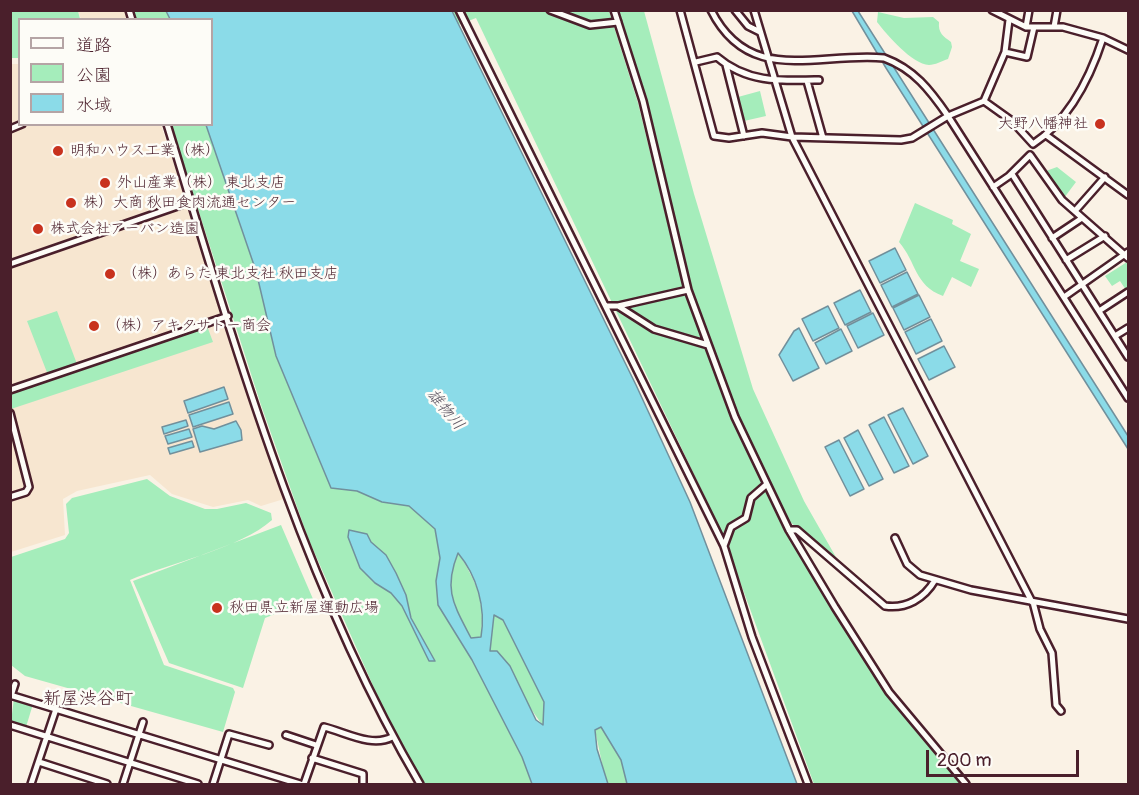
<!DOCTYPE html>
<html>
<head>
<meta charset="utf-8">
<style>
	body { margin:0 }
	#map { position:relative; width:1139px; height:795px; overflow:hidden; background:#faf2e5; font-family:Pangolin,"Klee One",sans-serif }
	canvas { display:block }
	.frame { position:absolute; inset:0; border:12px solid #4a1f2b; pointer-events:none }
	.legend { position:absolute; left:18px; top:18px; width:195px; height:108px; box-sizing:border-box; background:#fdfcf7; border:2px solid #b5a4a5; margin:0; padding:8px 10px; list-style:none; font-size:18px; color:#4a1f2b }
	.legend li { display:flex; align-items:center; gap:12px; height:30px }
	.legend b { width:30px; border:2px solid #b5a4a5 }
	.scale { position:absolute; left:926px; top:750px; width:153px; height:27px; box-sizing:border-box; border:3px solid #4a1f2b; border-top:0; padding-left:8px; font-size:18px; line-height:21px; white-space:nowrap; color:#4a1f2b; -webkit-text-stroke:4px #fdfcf7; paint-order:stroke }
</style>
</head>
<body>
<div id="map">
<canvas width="1139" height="795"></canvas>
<div class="frame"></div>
<ul class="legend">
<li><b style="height:8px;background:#fdfcf7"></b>道路</li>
<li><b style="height:16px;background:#a5edbb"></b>公園</li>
<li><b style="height:16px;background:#8bdbe8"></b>水域</li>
</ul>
<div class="scale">200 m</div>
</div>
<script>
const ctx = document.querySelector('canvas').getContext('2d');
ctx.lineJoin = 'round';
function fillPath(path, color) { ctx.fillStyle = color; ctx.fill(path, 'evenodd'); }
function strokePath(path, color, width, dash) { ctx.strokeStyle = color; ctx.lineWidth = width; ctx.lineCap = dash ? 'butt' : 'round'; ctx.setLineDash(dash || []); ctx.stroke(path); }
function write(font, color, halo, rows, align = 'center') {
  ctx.font = font + ' Pangolin,"Klee One",sans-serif'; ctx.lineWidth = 5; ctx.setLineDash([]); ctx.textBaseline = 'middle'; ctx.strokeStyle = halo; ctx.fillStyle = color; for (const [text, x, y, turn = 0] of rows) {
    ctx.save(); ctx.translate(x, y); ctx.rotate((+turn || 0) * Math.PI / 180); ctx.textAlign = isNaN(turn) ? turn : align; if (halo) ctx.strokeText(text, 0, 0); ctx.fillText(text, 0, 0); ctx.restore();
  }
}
fillPath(new Path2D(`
	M78,11H125L128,19H81Z
	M10,64H19L20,124L161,125L284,499L261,506L248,500L213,507L172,494L150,475L77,491L63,499L65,535L11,552Z`), '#f7e6d0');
fillPath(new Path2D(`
	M10,11H78L80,19L20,20L19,58H11Z
	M132,11H166L170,19H135Z
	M452,11H609L638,103L684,291L731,419L785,532L887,695L960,784H814L723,535L476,18L458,25Z
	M616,11H644L694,194L753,389L804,501L841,566L788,520L744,429L717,363L690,290L644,100Z
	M878,12L904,18L933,17L939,22C938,33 943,36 951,42L952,47L948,59C942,61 935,65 929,65C912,64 887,35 877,22Z
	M760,91L766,116L744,121L738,97Z
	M171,125H207L256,271L276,356L331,487L357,491L382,502L409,506L435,529L440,558L436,581L438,605L472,660L522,757L532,784H424L393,731L308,538L261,405Z
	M1057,167L1076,182L1064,198L1046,171Z
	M915,203L953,220L952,224L971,234L960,261L979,269L971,287L952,277L943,296C914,285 917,263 899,242Z
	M1127,262L1128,289L1126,290L1120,281L1112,286L1105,276Z
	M57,311L77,364L48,375L27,321Z
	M207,326L213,342L11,409V394Z
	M147,479L170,496L205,509H217L246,503L271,513L272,520C241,548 170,563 130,580L164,665L233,688L235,692L223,732L25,676L11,665V557L65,539L69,533L66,504L72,498Z
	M281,525L313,599L265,618L243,688L169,663L133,581Z
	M458,552C477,584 485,599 481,637L471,638C453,604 442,591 458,552Z
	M494,615L503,620L544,702L543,726L490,651Z
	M14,698L33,704L26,727L11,722Z
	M601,727L621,760L627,784H608L606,782L595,730Z`), '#a5edbb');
const water = new Path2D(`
	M166,11H452L636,385L690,502L797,784H627L621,760L601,727L595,730L597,749L608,784H532L522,757L472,660L438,605L436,581L440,558L435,529L409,506L382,502L357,491L331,488L276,356L256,271L206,125L212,124V20L170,19ZM458,553C477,576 486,607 481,637L471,638C454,605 443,590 458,553ZM494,615L503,620L544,702L543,725L536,720L510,666L497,651H490Z
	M852,11H858L1128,436V449L886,68Z
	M895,248L906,270L880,283L869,261Z
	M907,272L918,294L892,307L881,285Z
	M860,290L871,312L845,325L834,303Z
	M919,295L930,317L904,330L893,308Z
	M828,306L839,328L813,341L802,319Z
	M873,313L884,335L858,348L847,326Z
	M931,319L942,341L916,354L905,332Z
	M799,328L819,368L793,381L779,355L794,331Z
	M841,329L852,351L826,364L815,343Z
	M944,346L955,367L929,380L918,359Z
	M224,387L228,399L188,413L184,401Z
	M229,402L233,414L193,427L189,415Z
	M903,408L928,456L913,464L888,415Z
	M884,417L909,466L894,473L869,425Z
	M186,420L188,426L164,434L162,427Z
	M236,421L241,430L242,440L200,452L193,429L202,426L214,429Z
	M189,429L192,437L168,444L165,436Z
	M858,430L883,479L869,486L844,438Z
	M839,440L864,489L850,496L825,447Z
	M192,441L194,447L170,454L168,448Z
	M349,530L367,534L371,542L386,555L396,573L406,595L411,618L435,661H429L402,606L391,593L375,583L360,568L348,537Z`);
fillPath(water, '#8bdbe8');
strokePath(water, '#71909c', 1.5);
const minor = new Path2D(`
	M129,10L132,20
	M459,10L724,546L752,637L808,784
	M550,10L590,25L618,22
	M614,10L643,101L688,290L735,417L789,530L835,607L889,692L966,784
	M680,10L714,136L729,138L762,133L792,137L901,140L912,138L948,116L984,101L1005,52L1009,20
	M711,10C749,86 816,52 884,58C914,69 930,90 948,116L1128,398
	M735,10L748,26L760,32
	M754,10L792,137L1032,602
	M992,10L1026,27H1063L1103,38L1128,50
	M1026,27L1029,10
	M1054,27L1057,10
	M1005,52L1027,57L1034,27
	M696,62L717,57C747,83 781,81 819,80
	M726,65L744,136
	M807,81L823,138
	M984,101L1012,121L1033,144C1068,121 1090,78 1103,38
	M167,124C235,347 302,583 420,784
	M10,129L22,124
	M1046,135L1128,195
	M1012,174L1128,357
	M993,187L1009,176L1030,155L1062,200L1128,258
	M1075,211L1105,177
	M1052,238L1082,218
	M1066,260L1105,236
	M10,264L192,201
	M1064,297L1128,252
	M607,306H618L654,329L708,345
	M618,306L688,290
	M1099,311L1128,292
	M1115,336L1128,328
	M10,390L228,316
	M10,413L29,487L26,492L10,497
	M789,530H797L885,606C906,609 924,599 935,580
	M895,538L907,564L920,575L971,590L1128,619
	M724,546L731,527L746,518L751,498L767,484
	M1033,602L1040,629L1052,653L1056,705L1061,711
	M10,695L300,784
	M11,696L15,684
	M10,725L198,784
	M286,735L316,745
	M312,758L363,774V784
	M39,762L107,784
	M31,784L56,709
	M123,784L143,722
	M213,784L229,734L269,745
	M304,784L324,727C345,732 372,748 392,737`);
strokePath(minor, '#4a1f2b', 10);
strokePath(minor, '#fdfcf7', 5);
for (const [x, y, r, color] of [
	[1100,124,6,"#c8321e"],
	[58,151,6,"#c8321e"],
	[105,183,6,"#c8321e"],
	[71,203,6,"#c8321e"],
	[38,229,6,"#c8321e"],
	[110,274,6,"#c8321e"],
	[94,326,6,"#c8321e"],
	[217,608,6,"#c8321e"]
]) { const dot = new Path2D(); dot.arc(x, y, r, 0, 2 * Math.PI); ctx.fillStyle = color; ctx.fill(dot); strokePath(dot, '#fdfcf7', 2); }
write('15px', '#4a1f2b', '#fdfcf7', [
	["大野八幡神社",1088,124,"right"],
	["明和ハウス工業（株）",70,151],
	["外山産業（株） 東北支店",117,183],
	["株）大商 秋田食肉流通センター",83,203],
	["株式会社アーバン造園",50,229],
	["（株）あらた 東北支社 秋田支店",122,274],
	["（株）アキタサトー商会",106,326],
	["秋田県立新屋運動広場",229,608]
], 'left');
write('italic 16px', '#5e5764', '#fdfcf7', [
	["雄物川",445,410,50]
]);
write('18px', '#4a1f2b', '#fdfcf7', [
	["新屋渋谷町",88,699]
]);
</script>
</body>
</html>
